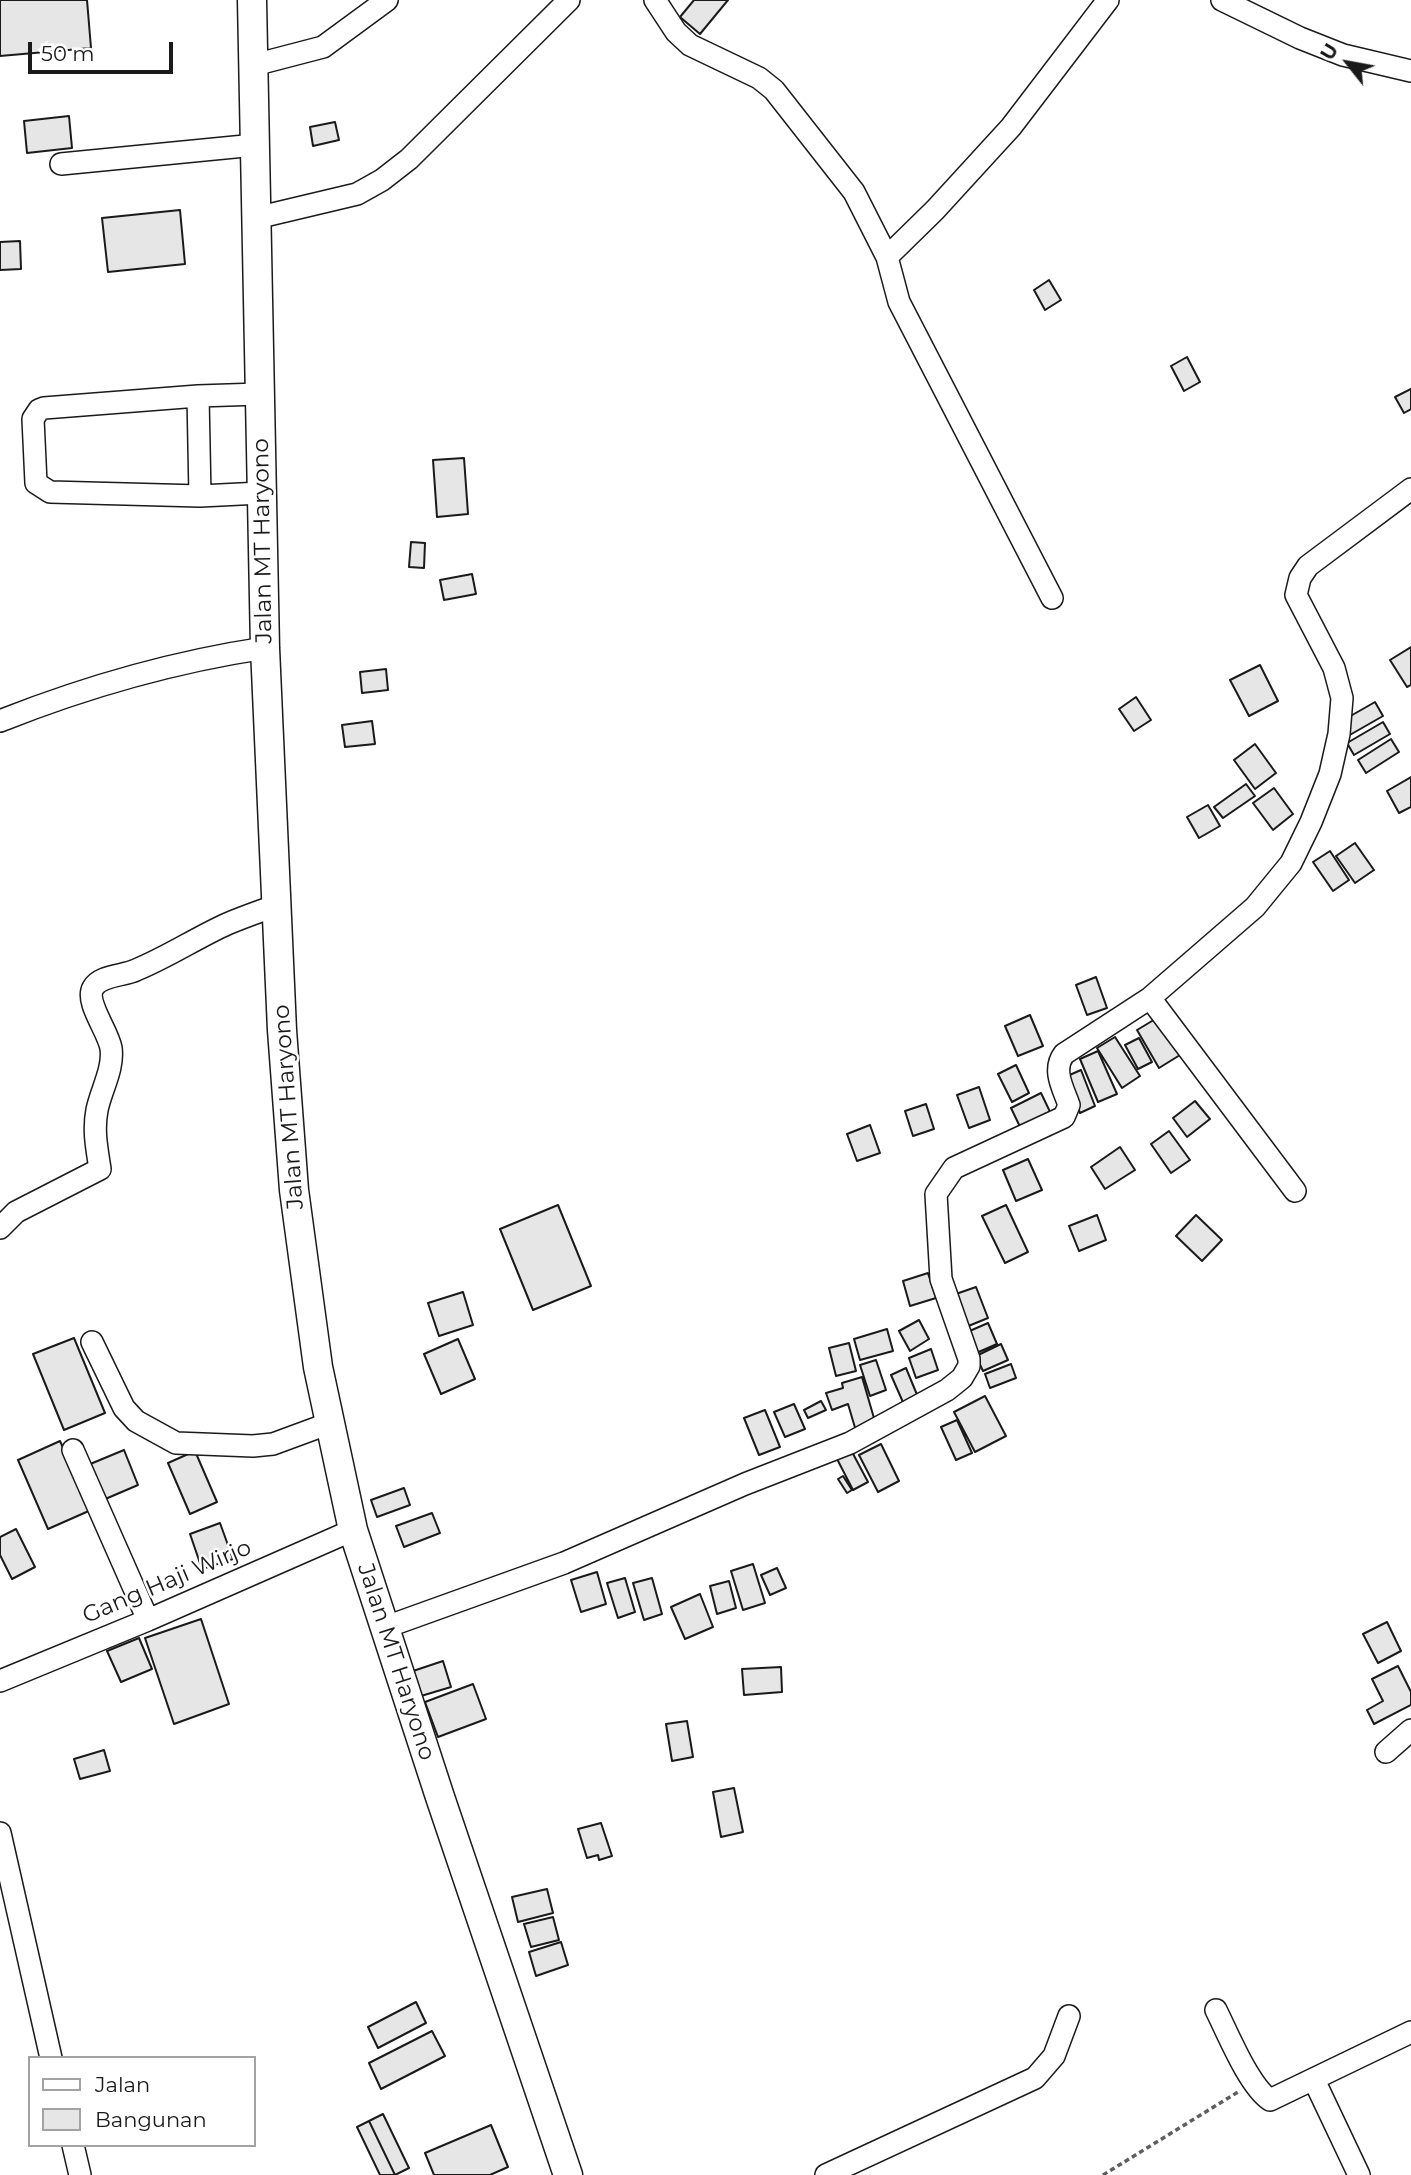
<!DOCTYPE html>
<html>
<head>
<meta charset="utf-8">
<style>
	body { margin:0 }
	#map { position:relative; width:1411px; height:2175px; overflow:hidden; background:#fff; font-family:Montserrat,sans-serif }
	canvas { display:block }
	.legend { position:absolute; left:28px; top:2056px; width:228px; height:91px; box-sizing:border-box; background:#fff; border:2px solid #a3a3a3; margin:0; padding:9px 12px; list-style:none; font-size:21px; color:#1a1a1a }
	.legend li { display:flex; align-items:center; gap:14px; height:35px }
	.legend b { width:35px; border:2px solid #a3a3a3 }
	.north { position:absolute; left:1313px; top:28px; width:70px; height:70px; -webkit-text-stroke:5px #fff; paint-order:stroke; rotate:301deg; font-size:19px; font-weight:700; line-height:28px; text-align:center; color:#1a1a1a }
	.north::after { content:''; display:block; margin:auto; width:24px; height:32px; background:#1a1a1a; clip-path:polygon(50% 0,100% 100%,50% 72%,0 100%) }
	.scale { position:absolute; left:28px; top:42px; width:145px; height:32px; box-sizing:border-box; border:4px solid #1a1a1a; border-top:0; padding-left:9px; font-size:21px; line-height:24px; white-space:nowrap; color:#1a1a1a; -webkit-text-stroke:5px #fff; paint-order:stroke }
</style>
</head>
<body>
<div id="map">
<canvas width="1411" height="2175"></canvas>
<ul class="legend">
<li><b style="height:9px;background:#fff"></b>Jalan</li>
<li><b style="height:19px;background:#e6e6e6"></b>Bangunan</li>
</ul>
<div class="north">U</div>
<div class="scale">50 m</div>
</div>
<script>
const ctx = document.querySelector('canvas').getContext('2d');
ctx.lineJoin = 'round';
function fillPath(path, color) { ctx.fillStyle = color; ctx.fill(path, 'evenodd'); }
function strokePath(path, color, width, dash) { ctx.strokeStyle = color; ctx.lineWidth = width; ctx.lineCap = dash ? 'butt' : 'round'; ctx.setLineDash(dash || []); ctx.stroke(path); }
function write(font, color, halo, rows, align = 'center') {
  ctx.font = font + ' Montserrat,sans-serif'; ctx.lineWidth = 5; ctx.setLineDash([]); ctx.textBaseline = 'middle'; ctx.strokeStyle = halo; ctx.fillStyle = color; for (const [text, x, y, turn = 0] of rows) {
    ctx.save(); ctx.translate(x, y); ctx.rotate((+turn || 0) * Math.PI / 180); ctx.textAlign = isNaN(turn) ? turn : align; if (halo) ctx.strokeText(text, 0, 0); ctx.fillText(text, 0, 0); ctx.restore();
  }
}
const building = new Path2D(`
	M0,0H87L91,48L0,56Z
	M694,0H728L700,34L680,17Z
	M69,116L72,148L27,153L24,121Z
	M335,122L339,140L313,146L310,127Z
	M180,210L185,264L108,272L102,218Z
	M20,241L21,269L0,270V242Z
	M1049,280L1061,300L1045,310L1034,290Z
	M1187,357L1200,382L1184,391L1171,366Z
	M1411,389V409L1404,413L1395,397Z
	M464,458L468,514L437,517L433,460Z
	M411,542L425,543L424,568L409,567Z
	M472,574L476,594L444,600L440,580Z
	M1411,647V685L1407,687L1390,660Z
	M1260,665L1278,701L1249,716L1230,680Z
	M386,669L388,690L362,693L360,672Z
	M1136,697L1151,720L1134,731L1119,709Z
	M1375,702L1383,716L1348,736L1340,722Z
	M372,721L375,744L345,747L342,725Z
	M1383,722L1390,734L1354,755L1347,743Z
	M1391,739L1399,752L1366,773L1358,760Z
	M1255,744L1276,773L1255,789L1234,760Z
	M1411,777V807L1399,813L1387,791Z
	M1246,784L1255,796L1223,818L1214,807Z
	M1274,788L1293,814L1273,830L1253,803Z
	M1208,805L1220,826L1199,838L1187,817Z
	M1355,843L1374,870L1355,883L1336,856Z
	M1330,851L1349,880L1333,891L1313,862Z
	M1096,977L1107,1008L1087,1015L1076,985Z
	M1030,1015L1043,1046L1018,1056L1005,1026Z
	M1157,1018L1180,1055L1159,1068L1137,1030Z
	M1115,1037L1140,1076L1122,1088L1097,1048Z
	M1139,1038L1152,1062L1138,1069L1125,1045Z
	M1098,1051L1117,1094L1098,1102L1080,1059Z
	M1016,1065L1029,1093L1012,1102L998,1074Z
	M1081,1070L1095,1106L1080,1113L1065,1077Z
	M979,1087L990,1120L969,1128L957,1095Z
	M1041,1093L1053,1118L1023,1133L1011,1108Z
	M1195,1101L1210,1119L1187,1137L1173,1118Z
	M926,1104L934,1129L913,1136L905,1111Z
	M870,1125L880,1153L857,1161L847,1134Z
	M1169,1131L1190,1160L1171,1173L1151,1144Z
	M1120,1147L1135,1170L1105,1189L1091,1167Z
	M1028,1159L1042,1190L1016,1201L1003,1170Z
	M558,1205L591,1286L533,1310L500,1229Z
	M1006,1205L1028,1252L1005,1263L982,1216Z
	M1097,1215L1106,1240L1079,1251L1069,1226Z
	M1196,1215L1222,1240L1202,1261L1176,1236Z
	M928,1273L936,1298L910,1306L903,1281Z
	M976,1287L988,1318L966,1327L953,1295Z
	M463,1292L473,1325L439,1336L428,1303Z
	M919,1320L929,1339L910,1351L899,1331Z
	M988,1323L997,1344L974,1354L965,1333Z
	M887,1329L893,1351L860,1360L854,1339Z
	M74,1338L105,1413L64,1430L33,1354Z
	M458,1339L475,1379L441,1394L424,1354Z
	M849,1343L856,1371L836,1376L829,1348Z
	M1001,1344L1008,1360L983,1371L976,1356Z
	M931,1349L938,1370L916,1378L909,1358Z
	M876,1360L886,1390L870,1396L860,1365Z
	M1011,1364L1016,1378L990,1388L985,1374Z
	M906,1368L920,1402L906,1409L891,1375Z
	M862,1377L876,1425L856,1431L848,1404L832,1410L826,1393L843,1388L842,1383Z
	M985,1396L1006,1436L975,1452L954,1412Z
	M821,1401L826,1410L808,1418L804,1410Z
	M794,1404L805,1429L785,1437L774,1412Z
	M765,1410L780,1447L759,1455L744,1418Z
	M957,1420L972,1453L956,1460L941,1427Z
	M60,1441L91,1510L48,1529L18,1460Z
	M881,1444L899,1481L878,1492L859,1455Z
	M124,1450L138,1485L96,1503L83,1467Z
	M851,1450L868,1482L853,1490L836,1457Z
	M195,1451L217,1502L190,1514L168,1463Z
	M843,1476L852,1490L847,1493L838,1479Z
	M404,1488L410,1505L377,1517L371,1500Z
	M432,1513L440,1533L404,1547L396,1526Z
	M220,1523L233,1559L202,1569L190,1534Z
	M16,1529L35,1567L12,1579L0,1555V1537Z
	M753,1564L765,1603L743,1610L731,1571Z
	M777,1568L786,1588L770,1595L761,1575Z
	M597,1572L606,1604L581,1612L571,1580Z
	M625,1578L635,1612L618,1618L607,1583Z
	M652,1578L662,1614L644,1620L633,1583Z
	M729,1581L736,1608L717,1614L710,1586Z
	M700,1594L713,1627L685,1639L671,1607Z
	M201,1619L229,1704L174,1724L145,1638Z
	M1387,1622L1401,1651L1378,1663L1363,1634Z
	M139,1638L152,1669L121,1682L107,1651Z
	M443,1661L451,1687L421,1696L413,1671Z
	M1398,1666L1411,1692V1705L1374,1724L1367,1710L1383,1701L1372,1679Z
	M781,1667L782,1692L744,1695L742,1669Z
	M473,1684L486,1719L438,1737L425,1702Z
	M687,1721L693,1757L672,1761L666,1724Z
	M104,1750L110,1771L80,1779L74,1759Z
	M734,1788L743,1832L721,1837L713,1792Z
	M601,1823L612,1856L599,1860L598,1855L587,1858L578,1829Z
	M547,1889L553,1913L518,1922L512,1897Z
	M553,1917L559,1940L531,1947L524,1924Z
	M561,1942L568,1965L536,1976L529,1952Z
	M416,2002L426,2023L378,2048L368,2027Z
	M432,2031L445,2056L381,2089L369,2063Z
	M383,2114L409,2168L395,2175L369,2121Z
	M369,2121L395,2175H380L357,2127Z
	M491,2125L508,2167L490,2175H434L425,2153Z`);
fillPath(building, '#e6e6e6');
strokePath(building, '#1a1a1a', 2);
const minor = new Path2D(`
	M655,0L676,32L690,45L759,78L774,90L854,192L887,257
	M1222,0L1300,38L1343,55L1411,71
	M254,65L323,47L387,0
	M61,164L255,145
	M256,218L357,194L382,180L409,159L569,0
	M259,394L198,396L44,408L39,410L33,419L36,483L50,492L200,496L261,493
	M198,396L200,496
	M1052,598L899,302L887,257L935,210L1011,127L1108,0
	M0,721C88,686 172,662 265,648
	M1150,998L1295,1191
	M0,1228L16,1212L100,1169C97,1149 93,1131 97,1110C101,1090 114,1069 111,1048C108,1031 85,1002 93,988C100,975 124,976 136,970C168,957 196,938 227,924C243,917 261,911 277,905
	M92,1342L124,1408L136,1421L176,1443L253,1446L273,1444L330,1423
	M73,1450L148,1620
	M386,1627L564,1563L745,1484L850,1443L947,1390L962,1378L969,1366V1359L941,1279L936,1194L954,1168L1064,1117L1069,1105C1063,1088 1052,1070 1064,1054L1150,998L1255,907L1291,863L1311,822L1330,774L1339,734L1342,698L1334,668L1296,595L1300,578L1308,566L1411,489
	M0,1681L148,1620L353,1530
	M1386,1752L1411,1730
	M0,1833L51,2058
	M1216,2010C1228,2034 1249,2086 1270,2100L1411,2032
	M1314,2080L1359,2175
	M73,2145L80,2175
	M826,2175L1035,2078L1054,2056L1069,2016`);
const major = new Path2D(`
	M252,0L265,648L282,1030L294,1190L318,1367L353,1530L440,1797L568,2175`);
strokePath(minor, '#1a1a1a', 24);
strokePath(major, '#1a1a1a', 31);
strokePath(new Path2D(`
	M1103,2175L1238,2092`), '#5f5f5f', 3.5, [5, 3.5]);
strokePath(minor, '#fff', 21);
strokePath(major, '#fff', 28);
write('23px', '#1a1a1a', '#fff', [
	["Jalan MT Haryono",263,541,-91],
	["Jalan MT Haryono",289,1107,-94],
	["Gang Haji Wirjo",167,1582,-23],
	["Jalan MT Haryono",396,1662,72]
]);
</script>
</body>
</html>
